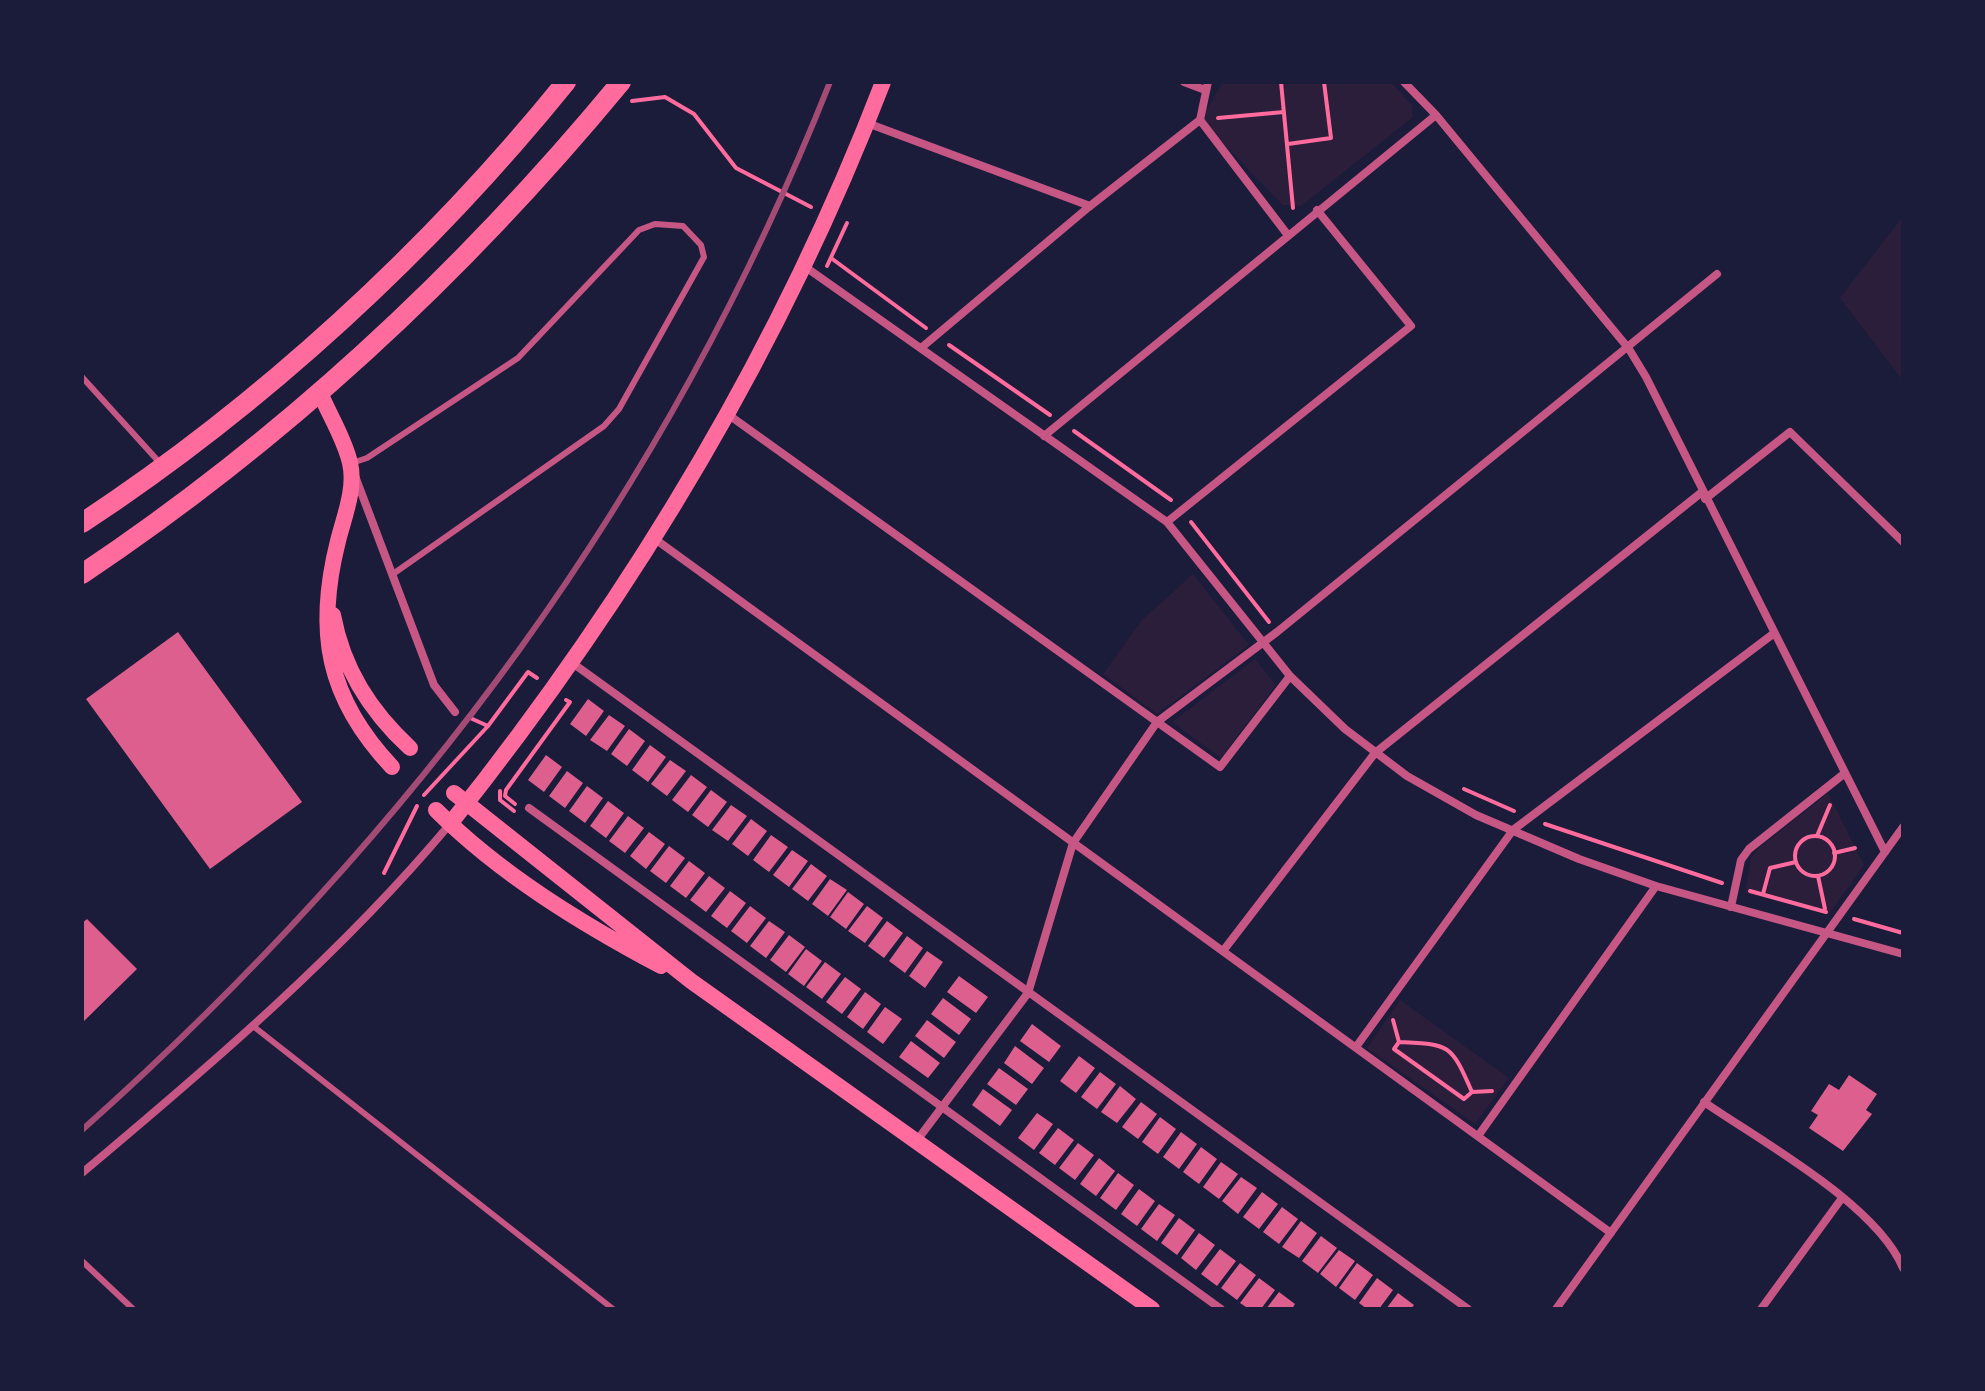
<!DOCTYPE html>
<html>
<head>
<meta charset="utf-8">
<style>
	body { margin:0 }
	#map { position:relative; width:1985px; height:1391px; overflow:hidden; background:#1b1b3a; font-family:Merriweather,serif }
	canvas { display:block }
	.frame { position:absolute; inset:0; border:84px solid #1b1b3a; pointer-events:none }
</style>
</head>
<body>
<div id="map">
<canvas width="1985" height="1391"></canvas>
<div class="frame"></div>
</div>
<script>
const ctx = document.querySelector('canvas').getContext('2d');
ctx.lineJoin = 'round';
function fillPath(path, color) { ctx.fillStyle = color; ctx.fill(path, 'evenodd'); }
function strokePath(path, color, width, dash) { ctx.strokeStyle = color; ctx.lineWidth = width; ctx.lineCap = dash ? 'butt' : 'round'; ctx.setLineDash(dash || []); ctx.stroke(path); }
fillPath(new Path2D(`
	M1223,82H1391L1412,105L1413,117L1301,206L1283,205L1200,120Z
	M1903,216V381L1840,298Z
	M1193,574L1249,645L1157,714L1103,674L1141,621Z
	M1255,659L1276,685L1221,758L1172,722Z
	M1828,793L1864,865L1829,914L1745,893L1751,858L1759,848Z
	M1400,1000L1509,1078L1475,1124L1367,1048Z`), '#2a1e3b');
fillPath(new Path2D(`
	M178,632L302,802L210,869L86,699Z
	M588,699L604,711L586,736L570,724Z
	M609,715L625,726L607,751L590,740Z
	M629,729L645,741L627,766L611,754Z
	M650,745L666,757L648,782L632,770Z
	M546,755L562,767L544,792L528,780Z
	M670,760L686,771L667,796L651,784Z
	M567,771L583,783L565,808L549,796Z
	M691,775L707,787L688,812L672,800Z
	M587,786L603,798L585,823L569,811Z
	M711,790L727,802L708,827L692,815Z
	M608,801L624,813L606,838L590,826Z
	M731,805L747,816L728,841L712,830Z
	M628,816L644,828L625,853L609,841Z
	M751,819L767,831L748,856L732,844Z
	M649,832L665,844L646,869L630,856Z
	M771,835L788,847L769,872L753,860Z
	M669,846L685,858L666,883L650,871Z
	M792,850L808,861L789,887L773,875Z
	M689,861L705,873L686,898L670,886Z
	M811,864L827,876L808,901L792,889Z
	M709,876L725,888L706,912L690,900Z
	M830,879L847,890L828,916L812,904Z
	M730,891L746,903L727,928L711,916Z
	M848,892L864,904L846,929L830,917Z
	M750,906L766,918L747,943L731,931Z
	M867,906L883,918L865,943L848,931Z
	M87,919L137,969L82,1023V923Z
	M769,921L785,932L766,958L750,946Z
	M887,921L903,933L884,958L868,946Z
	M789,935L805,947L786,972L770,960Z
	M907,936L923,948L905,973L889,961Z
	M806,949L822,961L804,986L788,974Z
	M927,951L943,962L925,988L909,976Z
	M825,962L841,974L822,999L806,987Z
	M959,976L988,997L976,1013L947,992Z
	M845,977L861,989L842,1014L826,1002Z
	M865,992L881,1004L863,1029L847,1017Z
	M943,998L971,1019L959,1035L931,1014Z
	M885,1007L902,1019L883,1044L867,1032Z
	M927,1020L956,1042L944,1058L915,1036Z
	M1032,1024L1061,1046L1049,1062L1020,1041Z
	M911,1041L940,1063L928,1078L899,1057Z
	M1015,1046L1044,1068L1032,1084L1004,1063Z
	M1079,1056L1095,1068L1076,1093L1060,1081Z
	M999,1068L1028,1089L1016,1105L987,1084Z
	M1100,1072L1116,1084L1097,1109L1081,1097Z
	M1849,1075L1877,1094L1866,1110L1872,1114L1843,1151L1809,1128L1818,1115L1811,1111L1829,1084L1839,1090Z
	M1120,1086L1136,1099L1117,1123L1101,1112Z
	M983,1089L1012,1110L1000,1126L972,1105Z
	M1141,1102L1157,1114L1138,1139L1122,1127Z
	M1037,1113L1053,1124L1034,1150L1018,1138Z
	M1160,1117L1176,1129L1158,1154L1142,1142Z
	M1058,1128L1074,1140L1055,1165L1039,1153Z
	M1181,1132L1197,1144L1179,1169L1163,1157Z
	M1078,1143L1094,1155L1075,1180L1059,1168Z
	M1201,1147L1217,1159L1199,1184L1183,1172Z
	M1099,1158L1115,1171L1096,1196L1080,1184Z
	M1221,1162L1238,1174L1219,1199L1203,1187Z
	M1118,1173L1134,1185L1116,1210L1100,1198Z
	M1241,1177L1257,1188L1238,1214L1222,1201Z
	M1139,1189L1155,1201L1137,1226L1121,1214Z
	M1262,1192L1278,1204L1259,1229L1243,1217Z
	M1159,1204L1175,1215L1157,1241L1141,1229Z
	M1282,1207L1298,1219L1279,1244L1263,1232Z
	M1179,1218L1195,1230L1177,1255L1161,1243Z
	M1301,1221L1317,1233L1299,1258L1282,1247Z
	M1199,1233L1215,1245L1196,1270L1181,1258Z
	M1321,1236L1337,1248L1318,1273L1302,1261Z
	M1220,1249L1236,1261L1217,1286L1201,1274Z
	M1339,1250L1355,1261L1336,1287L1320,1274Z
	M1240,1263L1256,1275L1237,1300L1221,1288Z
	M1357,1263L1373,1275L1355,1300L1339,1288Z
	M1259,1278L1275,1290L1261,1309H1249L1240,1303Z
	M1377,1278L1393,1290L1379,1309H1367L1359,1303Z
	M1279,1292L1295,1304L1292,1309H1266Z
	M1398,1293L1414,1305L1411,1309H1386Z`), '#dd5f8e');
strokePath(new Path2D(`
	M1281,82L1293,208
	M632,101L665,97L694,114L736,168L811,207
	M1218,118L1284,112
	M1288,144L1331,138L1324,82
	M831,258L926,328
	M827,266L847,223
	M949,345L1050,415
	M1074,431L1171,500
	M1191,522L1269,622
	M468,717L488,726L528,672L537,678
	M1464,789L1514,811
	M500,791V800L514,811
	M424,795L488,726
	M515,804L505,796L506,790L570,702L566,700
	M1545,824L1722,883
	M1817,836L1830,805
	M1795 856a20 20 0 1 1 40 0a20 20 0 1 1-40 0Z
	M1834,853L1855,848
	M384,873L417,806
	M1818,876L1825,909
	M1750,891L1826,912
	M1763,894L1770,868L1796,862
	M1854,919L1903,933
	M1393,1020L1399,1042C1450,1044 1451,1044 1472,1092L1492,1091
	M1399,1042L1394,1049L1464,1099L1472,1092`), '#ff6b9d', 4);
strokePath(new Path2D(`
	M82,377L160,463
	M352,463L367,458L518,358L639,230L655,224L683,226L701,245L704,257L619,409L604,426L393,574
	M253,1026L613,1309
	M82,1261L133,1309`), '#c65784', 6);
strokePath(new Path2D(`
	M1184,82L1205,90
	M1404,82L1436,115L1629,349L1646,377L1885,852
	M1200,120L1287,234
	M867,123L1090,206
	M804,266L1167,522L1290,676L1345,729L1407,776L1476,815L1579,859L1656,886L1903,954
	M921,348L1090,206L1200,120L1208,82
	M726,413L1220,767L1290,676
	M1044,436L1436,115
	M355,476L434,685L455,712
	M1705,499L1790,432L1903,542
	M1167,522L1411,326L1317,210
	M655,539L1611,1233
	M571,662L1468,1309
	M529,808L1221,1309
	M1731,907L1741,860L1749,849L1845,773
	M1223,951L1375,753L1702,492
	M1356,1047L1513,830L1773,634
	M1704,1102C1762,1142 1876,1204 1903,1268
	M1478,1136L1656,886
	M918,1139L1028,993L1073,843L1157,722L1277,632L1717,274
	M82,1173C212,1064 341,954 450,824
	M1556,1309L1903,827
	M1761,1309L1842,1198`), '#c65784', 8);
strokePath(new Path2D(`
	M321,395C330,416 345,440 350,463C356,488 344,517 338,541C315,632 327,698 392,767
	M333,615C343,669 370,711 410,748
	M454,793L691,981L1152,1309
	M436,810C500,874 582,924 661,966
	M450,824C629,600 780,350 883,82`), '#ff6b9d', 16);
strokePath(new Path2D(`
	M82,523C263,404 430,250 566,82
	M82,574C287,437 464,272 621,82`), '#ff6b9d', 20);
strokePath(new Path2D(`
	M82,1130C413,835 666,496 830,82`), '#a44b75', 6);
</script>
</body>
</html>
